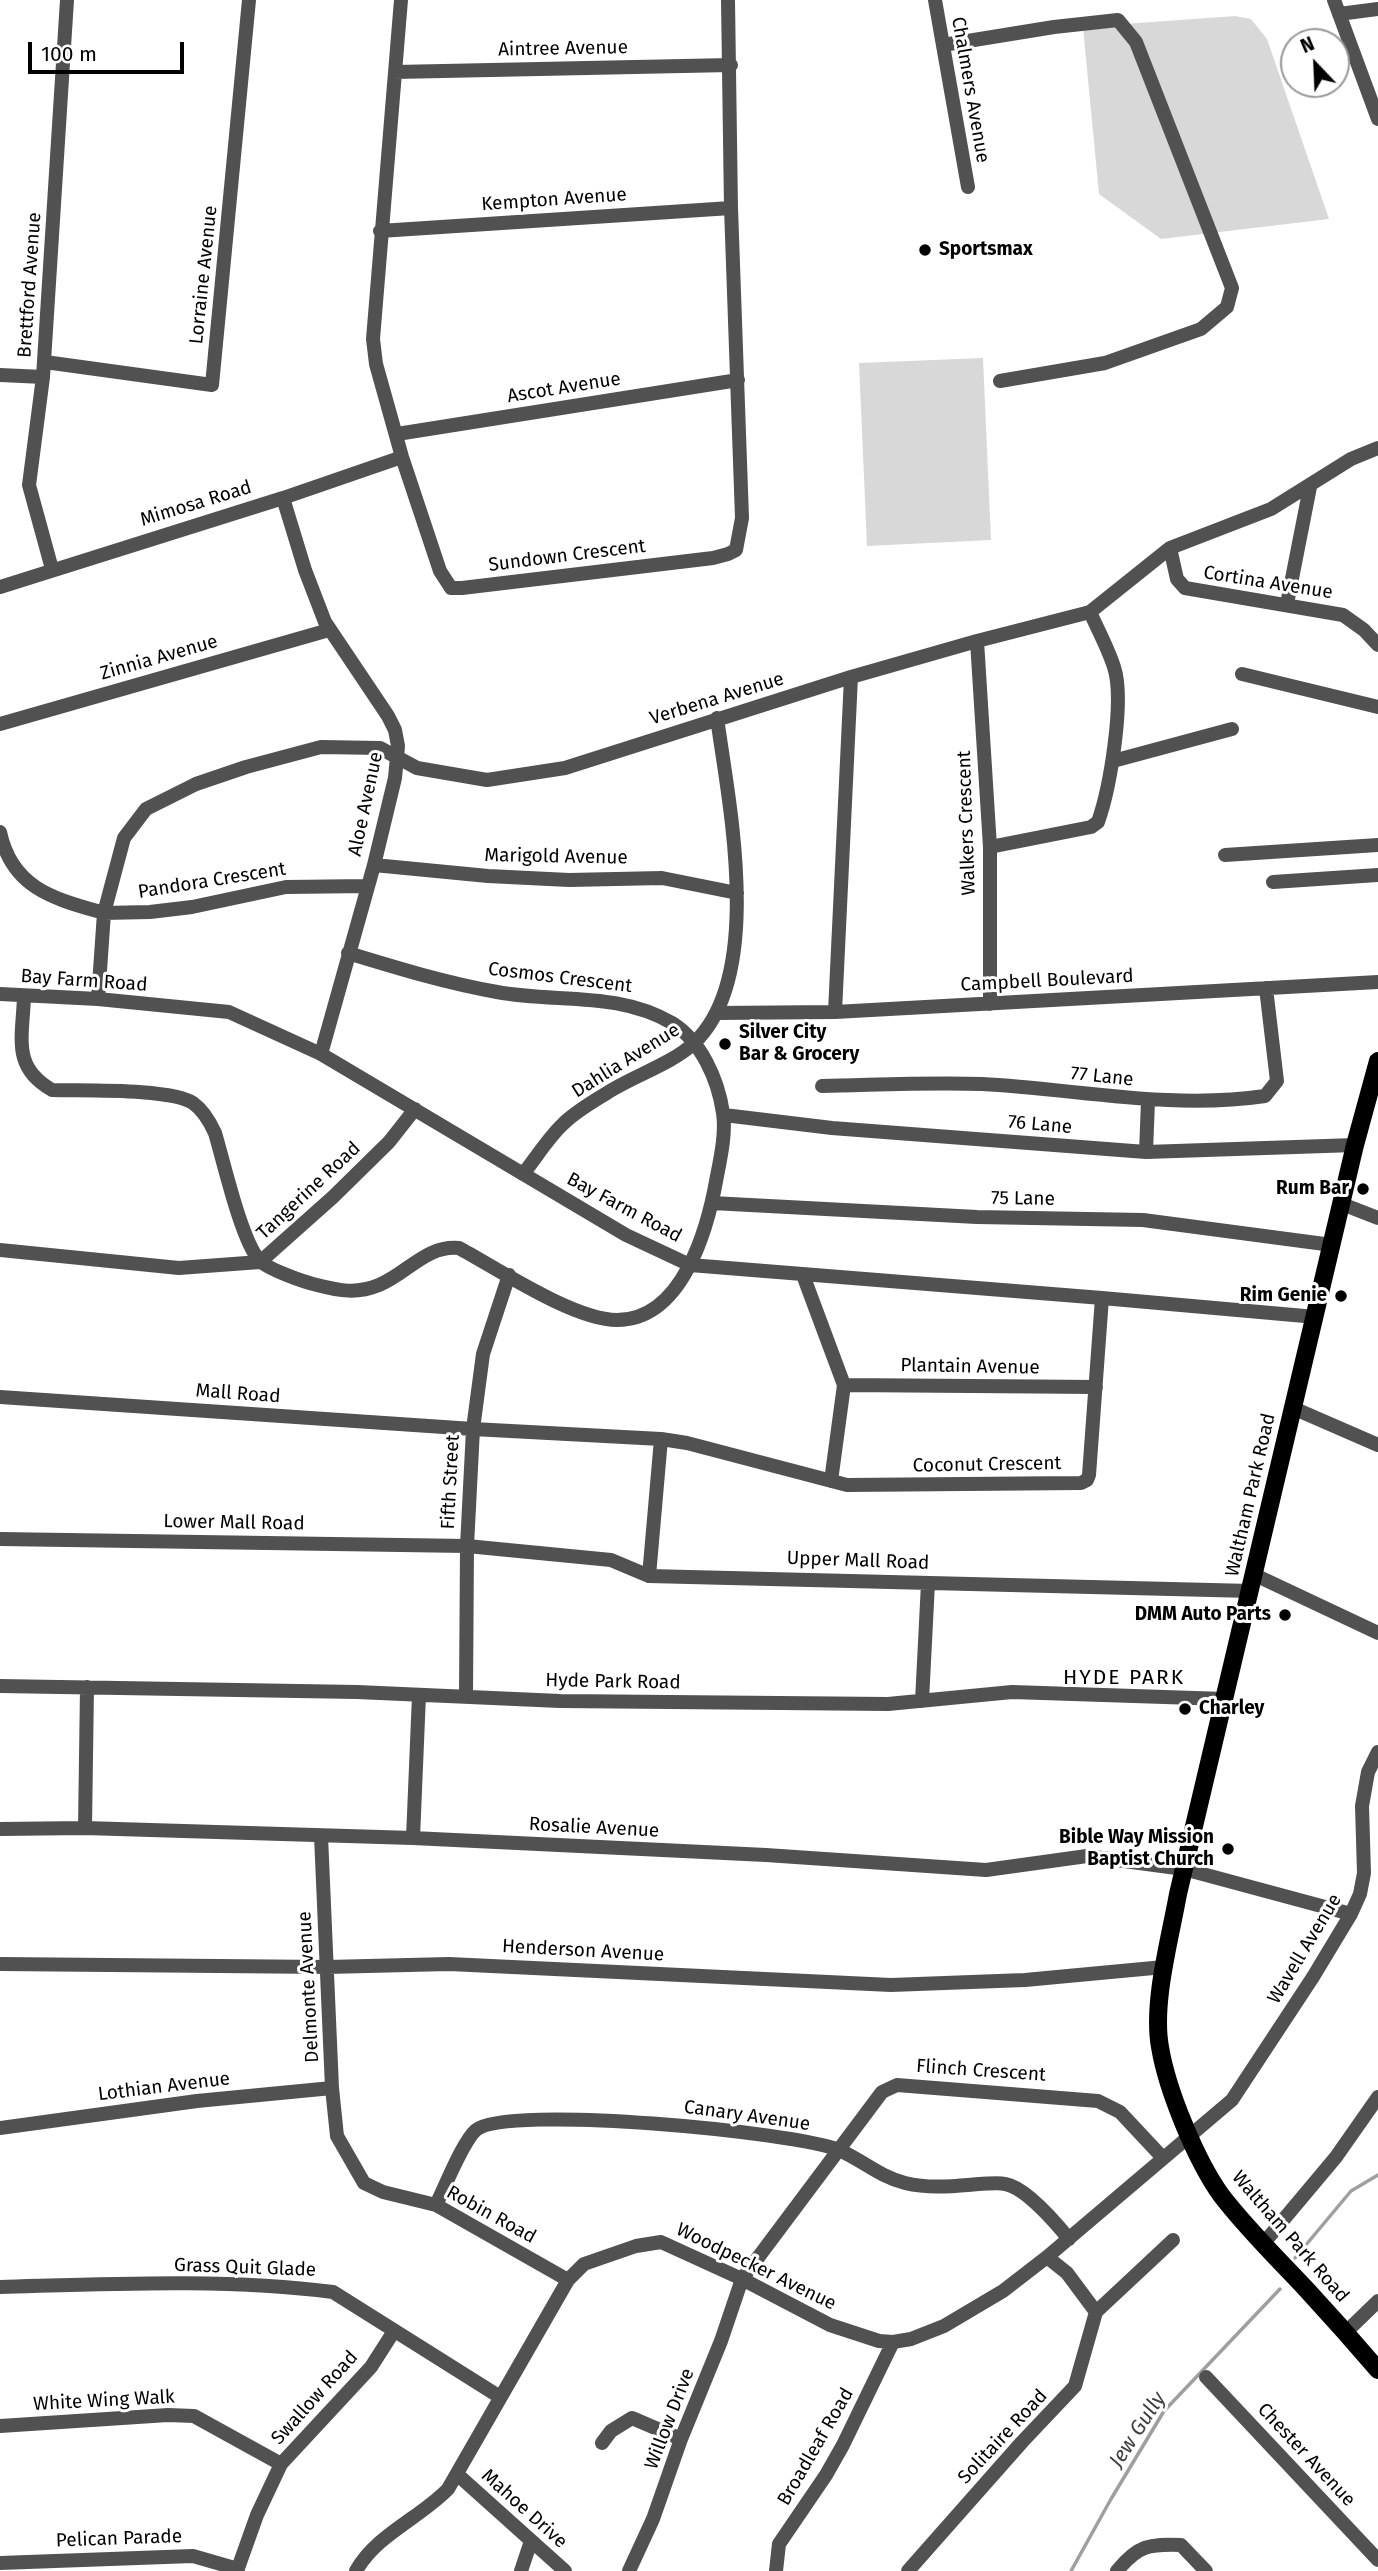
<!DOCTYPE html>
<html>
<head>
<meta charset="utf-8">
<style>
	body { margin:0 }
	#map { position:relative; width:1378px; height:2571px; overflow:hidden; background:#fff; font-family:"Fira Sans",sans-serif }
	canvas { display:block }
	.north { position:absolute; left:1280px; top:28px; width:70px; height:70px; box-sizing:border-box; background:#fff; border:2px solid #999; border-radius:50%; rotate:337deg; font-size:19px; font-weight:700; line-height:28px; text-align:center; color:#000 }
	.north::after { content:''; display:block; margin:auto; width:24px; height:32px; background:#000; clip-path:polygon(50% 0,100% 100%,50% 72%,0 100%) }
	.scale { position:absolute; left:28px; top:42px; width:156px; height:32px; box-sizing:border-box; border:4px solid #000; border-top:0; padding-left:9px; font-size:21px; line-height:24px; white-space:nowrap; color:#000; -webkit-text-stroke:5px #fff; paint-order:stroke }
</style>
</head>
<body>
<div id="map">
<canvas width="1378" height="2571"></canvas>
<div class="north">N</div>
<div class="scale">100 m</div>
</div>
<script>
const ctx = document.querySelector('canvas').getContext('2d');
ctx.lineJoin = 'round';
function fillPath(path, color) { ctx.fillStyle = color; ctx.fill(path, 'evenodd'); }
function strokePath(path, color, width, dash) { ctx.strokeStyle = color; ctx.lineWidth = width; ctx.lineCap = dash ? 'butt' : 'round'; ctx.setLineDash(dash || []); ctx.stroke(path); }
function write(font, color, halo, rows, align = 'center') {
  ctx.font = font + ' "Fira Sans",sans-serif'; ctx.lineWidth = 6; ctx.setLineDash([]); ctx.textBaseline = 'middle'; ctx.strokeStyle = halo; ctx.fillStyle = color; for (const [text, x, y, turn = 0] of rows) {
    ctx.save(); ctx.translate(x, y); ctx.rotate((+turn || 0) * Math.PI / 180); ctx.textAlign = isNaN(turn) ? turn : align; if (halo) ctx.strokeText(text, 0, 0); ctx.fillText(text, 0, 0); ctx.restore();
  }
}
fillPath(new Path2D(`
	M1235,16L1251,19L1267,39L1329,219L1161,239L1099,194L1083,27Z
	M983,358L991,540L867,546L859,363Z`), '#d8d8d8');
strokePath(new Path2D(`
	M1295,2258L1351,2191L1378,2175
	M1071,2571L1111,2499L1164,2411L1280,2289`), '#9f9f9f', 3.5);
strokePath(new Path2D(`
	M401,0L373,339L376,364L402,457L440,571L451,588H462L713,558L728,554L736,550L742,518L731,208L728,0
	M935,0L968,187
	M1334,0L1378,119
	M1339,14L1378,9
	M943,45L1054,27L1118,20L1136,42L1232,288L1227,307L1201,329L1105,363L1000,381
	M395,72L731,65
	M380,231L731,208
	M45,362L212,385L249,0
	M0,375L43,377
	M397,434L738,380
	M283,498L305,570L325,622L388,716L395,730L398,746L395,778L374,865L321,1054
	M1170,548L1177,579L1185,588L1343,615L1364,630L1378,645
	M52,569L29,485L43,377L67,0
	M0,587L283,498L402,457
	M1287,604L1310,487
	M977,641L990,847V1004
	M1242,674L1378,707
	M0,724L329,630
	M1113,761L1232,729
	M0,832C12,889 55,899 104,913L98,999
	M990,847L1091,827L1098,822C1110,788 1125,700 1114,667C1108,648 1098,630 1090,612
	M1225,855L1378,845
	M374,865L488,876L569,880L662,878L737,893
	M1273,882L1378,875
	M367,886L286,887L192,907L150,912L104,913L124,838L146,809L196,784L246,767L321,747L380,748L417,768L487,780L565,768L851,677L977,641L1090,612L1170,548L1271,509L1351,459L1378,448
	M0,994L98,999L229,1012L321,1054L626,1235L690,1265L1102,1298L1316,1317
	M24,996C23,1036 11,1067 52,1090C82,1091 171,1088 193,1103C203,1110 210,1122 215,1133C224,1163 241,1239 259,1260C267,1269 304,1282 317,1285C340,1291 357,1294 379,1285C408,1273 426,1245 459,1248C498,1269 574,1320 617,1320C683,1320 708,1228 717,1176C721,1156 726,1132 723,1113C718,1079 701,1041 672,1023C618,991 556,1003 497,992C446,983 397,968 348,953
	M835,1012L851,677
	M717,1013L835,1012L1378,982
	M822,1086C875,1085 929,1082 982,1084C1077,1089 1170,1110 1265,1096L1277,1081L1266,988
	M724,1115L832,1128L1146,1152L1355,1145
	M1146,1152L1148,1101
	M523,1174C536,1158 548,1138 563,1124C575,1112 592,1102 607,1093C633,1076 672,1064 694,1043C765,976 729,804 717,718
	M712,1203L977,1217L1143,1220L1332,1245
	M1342,1204L1378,1218
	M0,1250L179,1268L260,1262L333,1197L389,1142L415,1109
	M803,1275L844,1385L831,1481
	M844,1385L1096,1387
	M0,1397L473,1429L661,1439L687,1443L847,1485L1081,1483L1087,1480L1089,1475L1102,1298
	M1293,1408L1378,1445
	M0,1539L467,1546L611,1560L649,1576L1251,1591
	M1255,1575L1378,1633
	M649,1576L661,1439
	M0,1686L357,1692L560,1701L888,1704L1012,1692L1225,1699
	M466,1695L467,1546L473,1429L483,1354L509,1275
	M922,1701L928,1583
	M85,1828L87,1687
	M0,1829L85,1828L413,1838L766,1855L986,1870L1087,1856L1184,1869L1351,1914
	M321,1836L332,2088L337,2136L364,2183L383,2192L436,2205L568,2280
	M413,1838L419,1695
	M0,1964L327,1967L449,1964L891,1985L1025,1980L1164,1967
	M0,2128L197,2101L332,2088
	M436,2205C445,2187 463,2141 476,2130C507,2104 796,2132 839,2150C862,2160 880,2177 905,2183C930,2189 954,2186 979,2184C987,2184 998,2182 1005,2184C1025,2187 1056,2223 1069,2239
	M1263,2244L1336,2157L1378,2097
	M1047,2257L1067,2273L1096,2312
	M0,2287C108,2284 226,2278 333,2292L500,2397
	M1096,2312L1173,2240
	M1346,2332L1378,2301
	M1206,2377L1378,2560
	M0,2426L168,2415L194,2416L281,2464
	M602,2443L611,2431L632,2418L681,2439
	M458,2475L565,2571
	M0,2563L193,2556L238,2569
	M237,2571L257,2515L281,2464L371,2367L394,2331
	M356,2571C376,2535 420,2518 448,2489L568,2280L584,2264L636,2246L661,2242L742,2279L830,2325L879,2341L893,2342L911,2339L944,2326L1003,2291L1047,2257L1232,2100L1313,1977L1351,1914L1360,1894L1364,1873L1362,1806L1368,1772L1378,1752
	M521,2571L531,2541
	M629,2571L653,2519L681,2439L721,2341L742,2279L882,2092L897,2085L1098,2101L1120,2112L1163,2158
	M776,2571L779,2544L826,2475L843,2445L893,2342
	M908,2571L1022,2442L1075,2386L1096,2312
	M1117,2571C1138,2545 1149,2544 1181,2545L1206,2571`), '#515151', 14);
strokePath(new Path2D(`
	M1378,1061L1355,1145L1178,1894C1170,1939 1152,2003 1160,2047C1167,2090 1196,2160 1221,2195C1247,2229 1278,2259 1307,2290C1331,2316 1355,2343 1378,2370`), '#000', 18);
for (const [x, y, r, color] of [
	[925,250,7,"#000"],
	[725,1044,7,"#000"],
	[1363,1189,7,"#000"],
	[1341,1296,7,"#000"],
	[1285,1615,7,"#000"],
	[1185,1709,7,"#000"],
	[1228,1849,7,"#000"]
]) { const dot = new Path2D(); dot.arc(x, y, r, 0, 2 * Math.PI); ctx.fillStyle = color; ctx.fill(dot); strokePath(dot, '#fff', 2.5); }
write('19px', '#000', '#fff', [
	["Aintree Avenue",563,49,-1],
	["Chalmers Avenue",970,90,80],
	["Kempton Avenue",554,200,-4],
	["Lorraine Avenue",204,275,-84],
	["Brettford Avenue",30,285,-86],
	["Ascot Avenue",564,388,-9],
	["Mimosa Road",196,504,-17],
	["Sundown Crescent",567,556,-7],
	["Cortina Avenue",1268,583,9],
	["Zinnia Avenue",159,658,-16],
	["Verbena Avenue",717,699,-17],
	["Aloe Avenue",366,804,-78],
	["Walkers Crescent",967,823,-92],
	["Marigold Avenue",556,857,1],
	["Pandora Crescent",212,881,-9],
	["Cosmos Crescent",560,978,7],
	["Bay Farm Road",84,981,4],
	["Campbell Boulevard",1047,981,-3],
	["Dahlia Avenue",626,1061,-32],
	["77 Lane",1102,1077,6],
	["76 Lane",1040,1125,5],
	["Tangerine Road",309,1191,-43],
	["75 Lane",1023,1199,1],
	["Bay Farm Road",624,1208,28],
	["Plantain Avenue",970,1367,1],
	["Mall Road",238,1394,4],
	["Coconut Crescent",987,1465,-1],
	["Fifth Street",451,1482,-87],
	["Waltham Park Road",1251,1495,-77],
	["Lower Mall Road",234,1523,1],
	["Upper Mall Road",858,1561,2],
	["Hyde Park Road",613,1682,1],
	["Rosalie Avenue",594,1828,3],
	["Wavell Avenue",1305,1949,-59],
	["Henderson Avenue",583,1951,3],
	["Delmonte Avenue",309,1987,-93],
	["Flinch Crescent",981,2071,4],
	["Lothian Avenue",164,2087,-7],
	["Canary Avenue",747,2116,8],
	["Robin Road",491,2215,29],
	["Waltham Park Road",1290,2237,49],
	["Woodpecker Avenue",756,2267,26],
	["Grass Quit Glade",245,2268,2],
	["Swallow Road",315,2398,-48],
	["White Wing Walk",104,2401,-3],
	["Willow Drive",670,2419,-69],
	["Solitaire Road",1003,2437,-47],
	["Broadleaf Road",816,2447,-60],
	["Chester Avenue",1306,2455,47],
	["Mahoe Drive",524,2509,42],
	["Pelican Parade",119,2539,-2]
]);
write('bold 19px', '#000', '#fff', [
	["Sportsmax",939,250,"left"],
	["Silver City",739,1033,"left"],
	["Bar & Grocery",739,1055,"left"],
	["Rum Bar",1349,1189],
	["Rim Genie",1327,1296],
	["DMM Auto Parts",1271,1615],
	["Charley",1199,1709,"left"],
	["Bible Way Mission",1214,1838],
	["Baptist Church",1214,1860]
], 'right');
ctx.letterSpacing = '2px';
write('21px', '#000', '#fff', [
	["HYDE PARK",1124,1678]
]);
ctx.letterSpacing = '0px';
write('italic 21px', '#404040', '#fff', [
	["Jew Gully",1138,2430,-57]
]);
</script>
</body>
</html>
